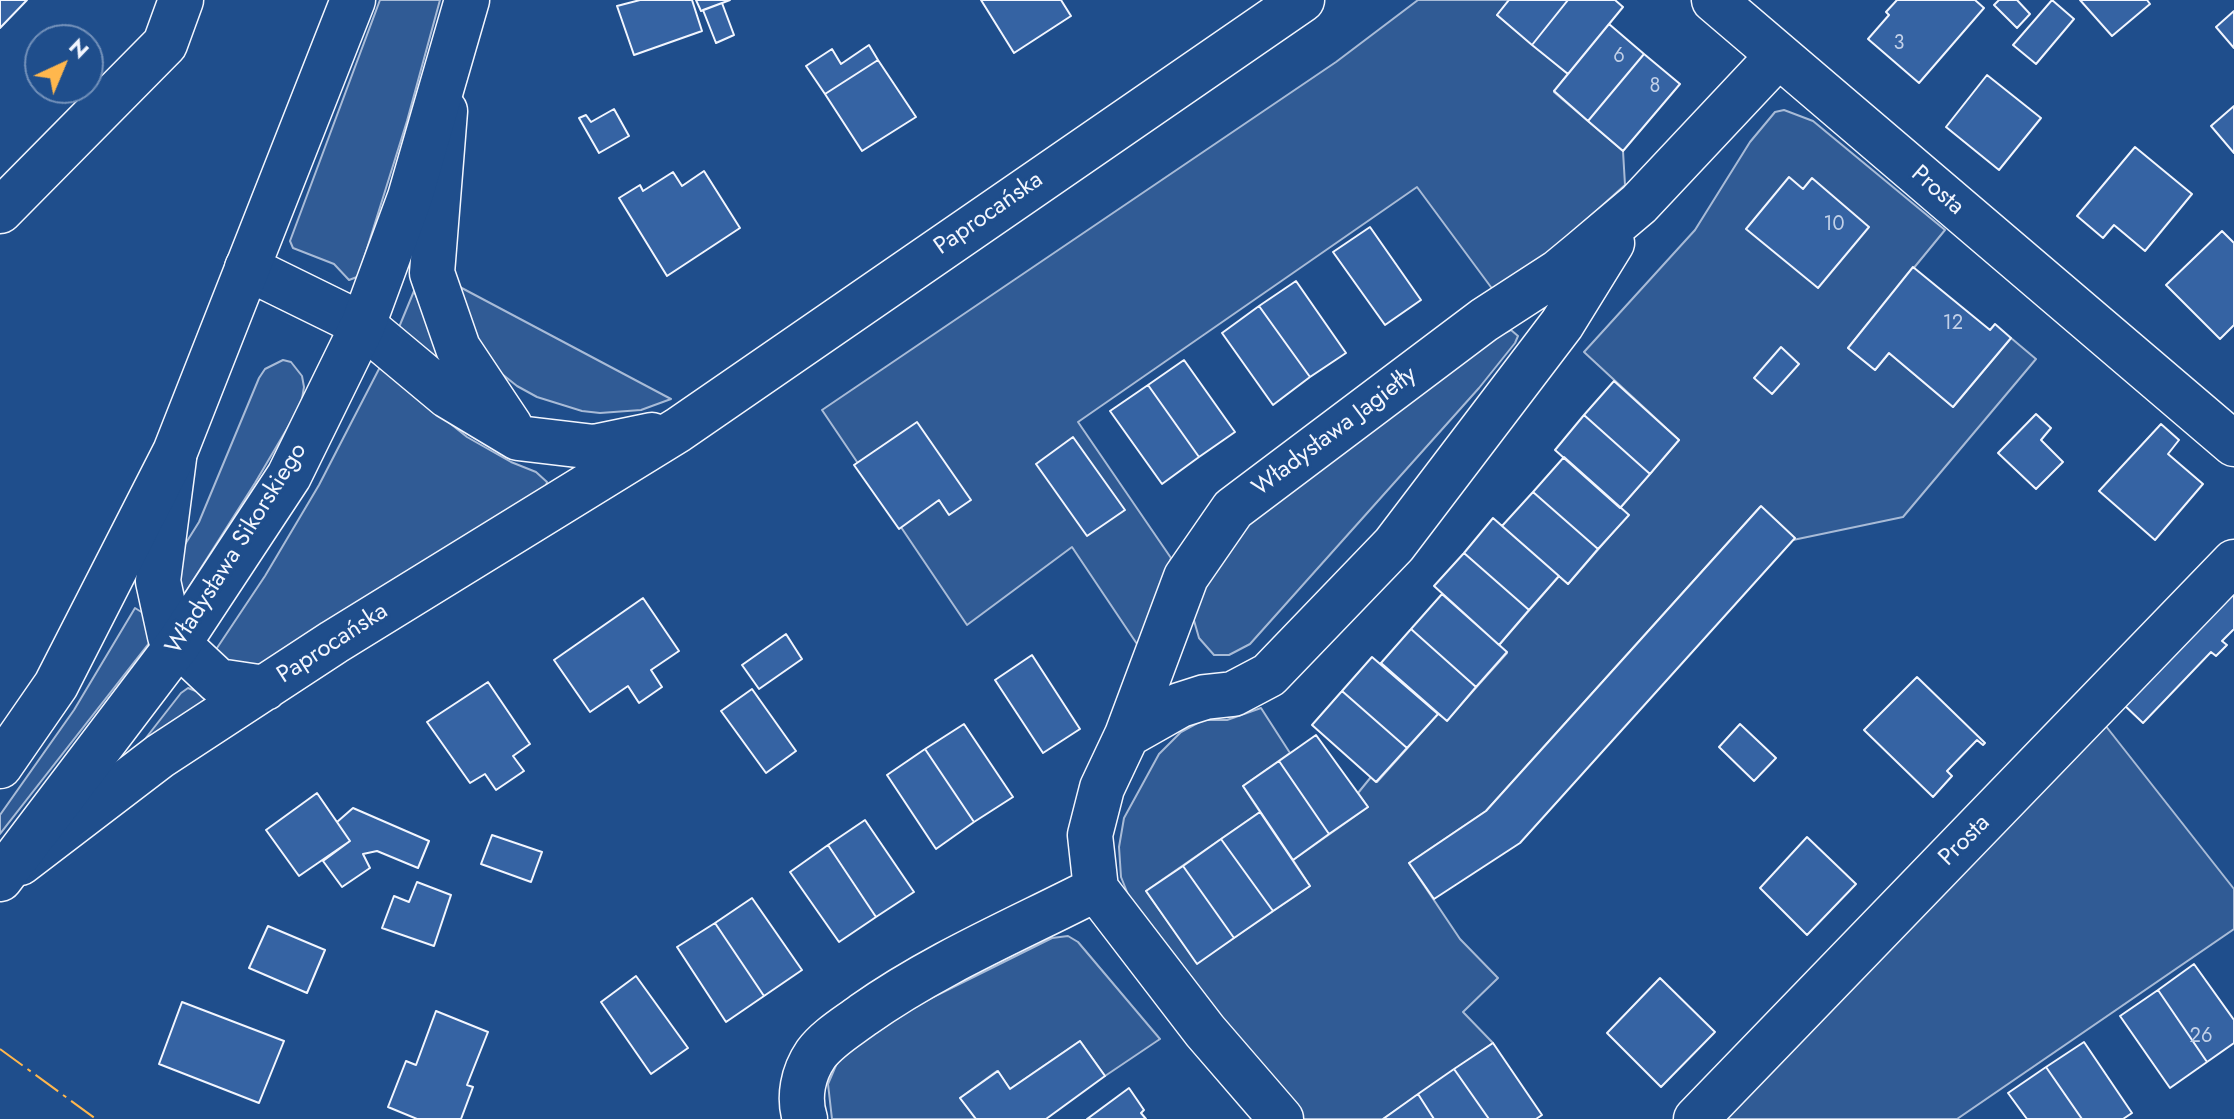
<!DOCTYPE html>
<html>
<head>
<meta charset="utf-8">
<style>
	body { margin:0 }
	#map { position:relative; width:2234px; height:1119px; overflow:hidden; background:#1f4e8c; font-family:Jost,sans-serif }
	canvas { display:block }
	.north { position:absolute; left:24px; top:24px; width:80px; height:80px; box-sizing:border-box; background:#1f4e8c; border:2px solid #7391ba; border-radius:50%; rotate:44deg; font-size:22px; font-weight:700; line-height:32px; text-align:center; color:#f2f6ff }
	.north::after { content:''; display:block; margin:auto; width:28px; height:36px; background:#ffb74d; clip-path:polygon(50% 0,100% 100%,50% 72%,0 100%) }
</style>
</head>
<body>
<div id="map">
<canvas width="2234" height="1119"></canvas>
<div class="north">N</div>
</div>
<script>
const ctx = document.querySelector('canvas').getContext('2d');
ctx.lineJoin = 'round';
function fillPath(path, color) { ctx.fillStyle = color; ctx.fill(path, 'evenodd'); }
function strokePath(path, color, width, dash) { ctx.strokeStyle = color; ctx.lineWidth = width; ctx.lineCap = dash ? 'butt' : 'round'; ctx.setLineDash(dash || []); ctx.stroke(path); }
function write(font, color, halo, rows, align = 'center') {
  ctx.font = font + ' Jost,sans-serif'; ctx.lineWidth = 6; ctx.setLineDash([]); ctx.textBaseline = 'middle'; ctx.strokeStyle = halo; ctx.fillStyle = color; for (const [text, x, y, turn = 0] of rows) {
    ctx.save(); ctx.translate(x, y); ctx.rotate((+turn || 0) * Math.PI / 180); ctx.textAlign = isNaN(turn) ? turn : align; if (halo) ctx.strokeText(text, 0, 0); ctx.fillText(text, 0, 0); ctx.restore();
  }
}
const built = new Path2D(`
	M380,0H440L407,121L360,271L357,277L349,280L334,264L293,248L290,241Z
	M1418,0H1509L1497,15L1568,74L1554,92L1623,151L1625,185L1499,298L1417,187L1078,422L1171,558L1139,647L1072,547L967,625L822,410L1336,62Z
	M1784,110L1813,121L1945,230L1848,348L1875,370L1889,353L1953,407L2011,338L2036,359L1903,517L1793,540L1760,507L1486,811L1409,863L1460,939L1498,978L1463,1012L1493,1043L1383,1119H1301L1129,897L1121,877L1119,847L1124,818L1159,754L1181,732L1203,720H1227L1261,708L1290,753L1243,786L1260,812L1146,891L1197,963L1310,886L1293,860L1368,807L1358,793L1371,777L1377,782L1438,714L1447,720L1507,653L1499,645L1559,576L1568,584L1628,515L1620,508L1679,440L1584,352L1695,230L1750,142L1775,112Z
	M458,286L671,399L641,410L600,413L582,411L537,397L517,386L497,370L482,352Z
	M414,291L450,374L397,332Z
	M1511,330L1518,336L1515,343L1479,388L1250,644L1229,655H1214L1199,638L1193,617L1198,589L1242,523L1502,334Z
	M283,360L291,362L302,376L304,387L301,405L255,483L180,601L178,585L184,546L199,522L259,378L265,369Z
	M380,367L467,437L511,462L536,472L547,482L546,486L271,668L232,666L215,651L265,576L319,485Z
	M135,608L143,613L153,638L0,834V815L74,710Z
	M188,688L206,695L215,709L117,775L181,693Z
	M2105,725L2234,889V929L1957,1119H1717Z
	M1068,936L1078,942L1160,1039L1105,1076L1080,1041L1010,1089L997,1071L960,1098L976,1119H832L828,1084L840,1056L873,1027L1052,938Z`);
fillPath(built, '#305b95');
strokePath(built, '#a8bbd7', 2);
const building = new Path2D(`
	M0,0H27L0,28Z
	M640,0H692L702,31L634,55L617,6Z
	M696,0H730L701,11Z
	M981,0H1061L1071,16L1014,53Z
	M1509,0H1568L1532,45L1497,15Z
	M1568,0H1615L1623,7L1568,74L1532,45Z
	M1897,0H1975L1984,8L1919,83L1868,39L1889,15L1886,12Z
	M1999,0H2017L2030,14L2017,28L1994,5Z
	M2052,0L2074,19L2036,64L2013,45Z
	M2080,0H2147L2150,4L2112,36Z
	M722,3L734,35L716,43L703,10Z
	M2234,11V48L2216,27Z
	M1609,24L1644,54L1588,121L1554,91Z
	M869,45L878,60L825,94L806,66L832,49L841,64Z
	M1644,54L1680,84L1623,151L1588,121Z
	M878,60L916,117L862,151L825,94Z
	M1987,75L2041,118L1999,170L1946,127Z
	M2234,106V153L2211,126Z
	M614,109L629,136L599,153L579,118L586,115L591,122Z
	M2135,147L2192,194L2145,251L2114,225L2103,238L2077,216Z
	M704,171L740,228L667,276L619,198L640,185L643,191L673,172L682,186Z
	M1789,177L1803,189L1812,178L1869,227L1818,288L1746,229Z
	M1370,227L1421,300L1385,325L1333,252Z
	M2222,231L2234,243V325L2220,339L2166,285Z
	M1913,267L1990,330L1995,324L2011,338L1953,407L1889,353L1875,370L1848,348Z
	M1296,281L1346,353L1310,377L1259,306Z
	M1259,306L1310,377L1273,405L1222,333Z
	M1781,347L1799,364L1772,394L1754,378Z
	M1184,360L1235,432L1199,457L1148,385Z
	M1614,381L1679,440L1650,474L1584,415Z
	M1148,385L1199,457L1162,484L1110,411Z
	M2036,414L2051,428L2041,440L2063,462L2036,489L1998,453Z
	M1584,415L1650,474L1620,508L1555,450Z
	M917,422L971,500L949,515L939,500L899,529L854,465Z
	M2161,424L2179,440L2168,454L2203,484L2155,540L2099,491Z
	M1073,437L1125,510L1087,536L1036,464Z
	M1564,457L1629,515L1598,549L1533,492Z
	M1533,492L1598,549L1568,584L1502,526Z
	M1761,506L1795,538L1520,843L1434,899L1409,863L1486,811Z
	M1493,518L1559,576L1529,610L1464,553Z
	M1464,553L1529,610L1499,645L1434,586Z
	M2234,587V629L2222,641L2227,645L2216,656L2211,652L2143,723L2122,703Z
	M1442,594L1507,652L1476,687L1411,629Z
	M643,598L679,651L651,670L662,687L639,703L628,686L590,712L554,660Z
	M1411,629L1476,687L1447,721L1381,663Z
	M786,634L802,659L759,689L742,665Z
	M1032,655L1080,729L1043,753L995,680Z
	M1372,657L1438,714L1407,748L1342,691Z
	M1917,677L1985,743L1983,745L1977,740L1947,771L1952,776L1933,797L1864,730Z
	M488,682L530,744L513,756L524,771L496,790L485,774L470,783L427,722Z
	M752,689L796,751L766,773L721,711Z
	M1342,691L1407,748L1376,782L1312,725Z
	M964,724L1013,797L974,822L925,749Z
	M1740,724L1776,758L1754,781L1719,747Z
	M1316,735L1368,807L1329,834L1279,761Z
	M925,749L974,822L936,849L887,775Z
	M1279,761L1329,834L1293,860L1243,786Z
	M317,793L350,841L299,876L266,830Z
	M353,808L429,841L418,868L377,851L363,854L370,868L342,887L323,861L350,841L337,822Z
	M1260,812L1310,886L1273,911L1221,839Z
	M865,820L914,892L876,917L828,845Z
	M492,835L542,852L531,882L481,864Z
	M1807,837L1856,884L1807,935L1760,888Z
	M1221,839L1273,911L1234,938L1183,866Z
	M828,845L876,917L839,942L790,872Z
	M1183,866L1234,938L1197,964L1146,891Z
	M417,882L451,895L434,946L382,928L394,896L409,902Z
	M752,898L802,970L764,996L715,923Z
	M715,923L764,996L726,1022L677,947Z
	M268,926L325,950L307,993L249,968Z
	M2194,964L2234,1020V1043L2207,1062L2158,990Z
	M636,976L688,1048L651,1074L601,1002Z
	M1660,978L1715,1032L1661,1087L1607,1033Z
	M2158,990L2207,1062L2170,1088L2120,1016Z
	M182,1002L284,1041L259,1103L159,1064Z
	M436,1011L488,1032L467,1085L473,1087L461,1119H417L388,1107L406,1061L416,1065Z
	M1080,1041L1105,1076L1046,1119H976L960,1098L998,1071L1010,1089Z
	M2084,1042L2132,1113L2123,1119H2082L2046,1067Z
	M1493,1043L1542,1115L1536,1119H1489L1454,1069Z
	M2046,1067L2082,1119H2027L2008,1093Z
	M1454,1069L1489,1119H1434L1418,1094Z
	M1129,1088L1144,1110L1141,1113L1146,1119H1087Z
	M1418,1094L1434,1119H1383Z`);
fillPath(building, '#3563a3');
strokePath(building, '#f2f6ff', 2);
const street = new Path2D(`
	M1714,0L2234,444
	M445,111L432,273L458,348L510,426
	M0,211L165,44L181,0
	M247,268L363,325L448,396L518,438L594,447L652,435
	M174,458L158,581L170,636L218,681L265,688
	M1127,735L1180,705L1205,697L1233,694L1269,675L1394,545L1562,324L1612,243
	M20,863L160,756L334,642L678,430L1302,0
	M805,1119C798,1097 803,1073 816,1054C828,1038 847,1027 863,1015C935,964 1018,929 1096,889
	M1281,1119L1205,1031L1096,889L1090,835L1102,788L1127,735L1186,577L1233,509L1484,320L1558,272L1581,253L1639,204L1778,56
	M1696,1119L2234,562`);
const secondary = new Path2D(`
	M0,766L56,685L175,452L353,0
	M0,879L179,643L289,476L363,325L410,197L467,0`);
strokePath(street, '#f2f6ff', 47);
strokePath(secondary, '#f2f6ff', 47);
strokePath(street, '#1f4e8c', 44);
strokePath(secondary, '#1f4e8c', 44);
strokePath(new Path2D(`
	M0,1049L96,1119`), '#ffb74d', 2, [28, 6, 4, 6]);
write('20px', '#c3d1e8', null, [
	["3",1899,44],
	["6",1619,57],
	["8",1655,87],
	["10",1834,225],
	["12",1953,324],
	["26",2201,1037]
]);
write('24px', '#f2f6ff', '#1f4e8c', [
	["Prosta",1937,191,41],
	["Paprocańska",989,214,-35],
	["Władysława Jagiełły",1335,432,-37],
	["Władysława Sikorskiego",237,549,-58],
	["Paprocańska",333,644,-33],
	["Prosta",1965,841,-45]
]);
</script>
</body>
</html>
